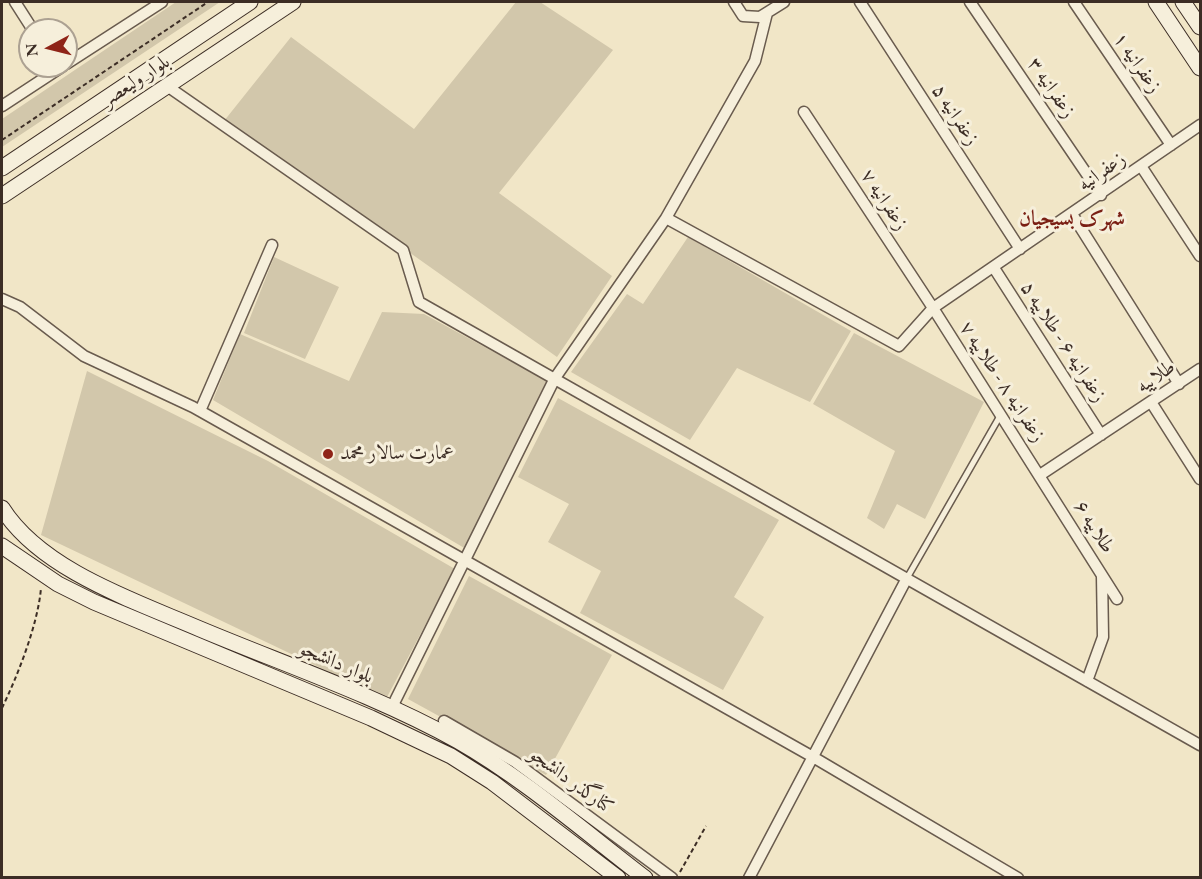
<!DOCTYPE html>
<html>
<head>
<meta charset="utf-8">
<style>
	body { margin:0 }
	#map { position:relative; width:1202px; height:879px; overflow:hidden; background:#f1e6c7; font-family:"EB Garamond",serif }
	canvas { display:block }
	.frame { position:absolute; inset:0; border:3px solid #3c2d25; pointer-events:none }
	.north { position:absolute; left:18px; top:18px; width:60px; height:60px; box-sizing:border-box; background:#f6efdb; border:2px solid #aca192; border-radius:50%; rotate:263deg; font-size:16px; font-weight:700; line-height:24px; text-align:center; color:#3c2d25 }
	.north::after { content:''; display:block; margin:auto; width:21px; height:27px; background:#8f2418; clip-path:polygon(50% 0,100% 100%,50% 72%,0 100%) }
</style>
</head>
<body>
<div id="map">
<canvas width="1202" height="879"></canvas>
<div class="frame"></div>
<div class="north">N</div>
</div>
<script>
const ctx = document.querySelector('canvas').getContext('2d');
ctx.lineJoin = 'round';
function fillPath(path, color) { ctx.fillStyle = color; ctx.fill(path, 'evenodd'); }
function strokePath(path, color, width, dash) { ctx.strokeStyle = color; ctx.lineWidth = width; ctx.lineCap = dash ? 'butt' : 'round'; ctx.setLineDash(dash || []); ctx.stroke(path); }
function write(font, color, halo, rows, align = 'center') {
  ctx.font = font + ' "EB Garamond",Amiri,serif'; ctx.lineWidth = 6; ctx.setLineDash([]); ctx.textBaseline = 'middle'; ctx.strokeStyle = halo; ctx.fillStyle = color; for (const [text, x, y, turn = 0] of rows) {
    ctx.save(); ctx.translate(x, y); ctx.rotate((+turn || 0) * Math.PI / 180); ctx.textAlign = isNaN(turn) ? turn : align; if (halo) ctx.strokeText(text, 0, 0); ctx.fillText(text, 0, 0); ctx.restore();
  }
}
fillPath(new Path2D(`
	M176,2H220L2,147V119Z
	M516,2H540L613,50L499,193L612,276L557,357L224,121L291,37L414,129Z
	M688,237L851,331L810,402L737,368L690,440L571,372L627,294L643,304Z
	M274,257L339,287L305,359L244,333Z
	M382,312L424,314L547,381L466,549L213,400L240,334L349,381Z
	M854,333L984,402L925,519L897,504L884,529L867,518L895,451L813,404Z
	M87,371L268,461L455,569L386,699L41,535Z
	M558,398L779,520L734,597L764,617L723,690L580,613L601,571L548,542L569,504L518,477Z
	M469,576L612,655L546,775L408,699Z`), '#d2c7ab');
const lane = new Path2D(`
	M907,578L1000,416`);
const street = new Path2D(`
	M15,2L31,27
	M734,2L743,16L760,17L784,2
	M860,2L1020,249
	M970,2L1101,195
	M1074,2L1171,145
	M66,64L162,2
	M167,86L403,250L419,302L1200,745
	M2,106L63,66
	M804,112L933,308L1117,599
	M1141,166L1200,256
	M1072,214L1179,384
	M666,218L899,346L933,308L1200,125
	M994,268L1101,435
	M2,299L20,307L84,356L193,407L813,757L1018,878
	M1151,402L1200,479
	M200,411L272,245
	M1040,475L1200,369
	M1087,681L1103,637L1102,576
	M391,709L555,378L666,218L755,61L767,13
	M444,721L515,762L672,878
	M749,878L907,578`);
const secondary = new Path2D(`
	M1156,2L1200,68
	M1183,2L1200,27
	M2,168L250,2
	M2,196L293,2
	M2,508C41,570 135,601 200,629C286,665 377,696 458,741C523,778 585,832 645,878
	M2,546L58,584L94,602L371,718L451,756L492,782L618,878`);
strokePath(lane, '#695b4e', 8);
strokePath(street, '#695b4e', 13);
strokePath(secondary, '#3c2d25', 17);
strokePath(new Path2D(`
	M2,140L208,2
	M2,708C18,675 38,624 41,588
	M680,872L706,826`), '#3c2d25', 2, [4.5, 3]);
strokePath(lane, '#f6efdb', 5);
strokePath(street, '#f6efdb', 10);
strokePath(secondary, '#f6efdb', 15);
for (const [x, y, r, color] of [
	[328,454,6,"#8f2418"]
]) { const dot = new Path2D(); dot.arc(x, y, r, 0, 2 * Math.PI); ctx.fillStyle = color; ctx.fill(dot); strokePath(dot, '#f6efdb', 2); }
write('20px', '#3c2d25', '#f6efdb', [
	["زعفرانیه ۱",1137,63,56],
	["بلوار ولیعصر",136,81,-33],
	["زعفرانیه ۳",1051,88,56],
	["زعفرانیه ۵",955,115,57],
	["زعفرانیه",1102,172,-35],
	["زعفرانیه ۷",884,200,57],
	["زعفرانیه ۶ - طلاییه ۵",1063,342,57],
	["طلاییه",1156,377,-34],
	["زعفرانیه ۸ - طلاییه ۷",1002,382,57],
	["طلاییه ۶",1094,527,58],
	["بلوار دانشجو",336,663,23],
	["کنارگذر دانشجو",571,781,36]
]);
write('20px', '#3c2d25', '#f6efdb', [
	["عمارت سالار محمد",340,454]
], 'left');
write('bold 21px', '#7a1f14', '#f6efdb', [
	["شهرک بسیجیان",1072,219]
]);
</script>
</body>
</html>
